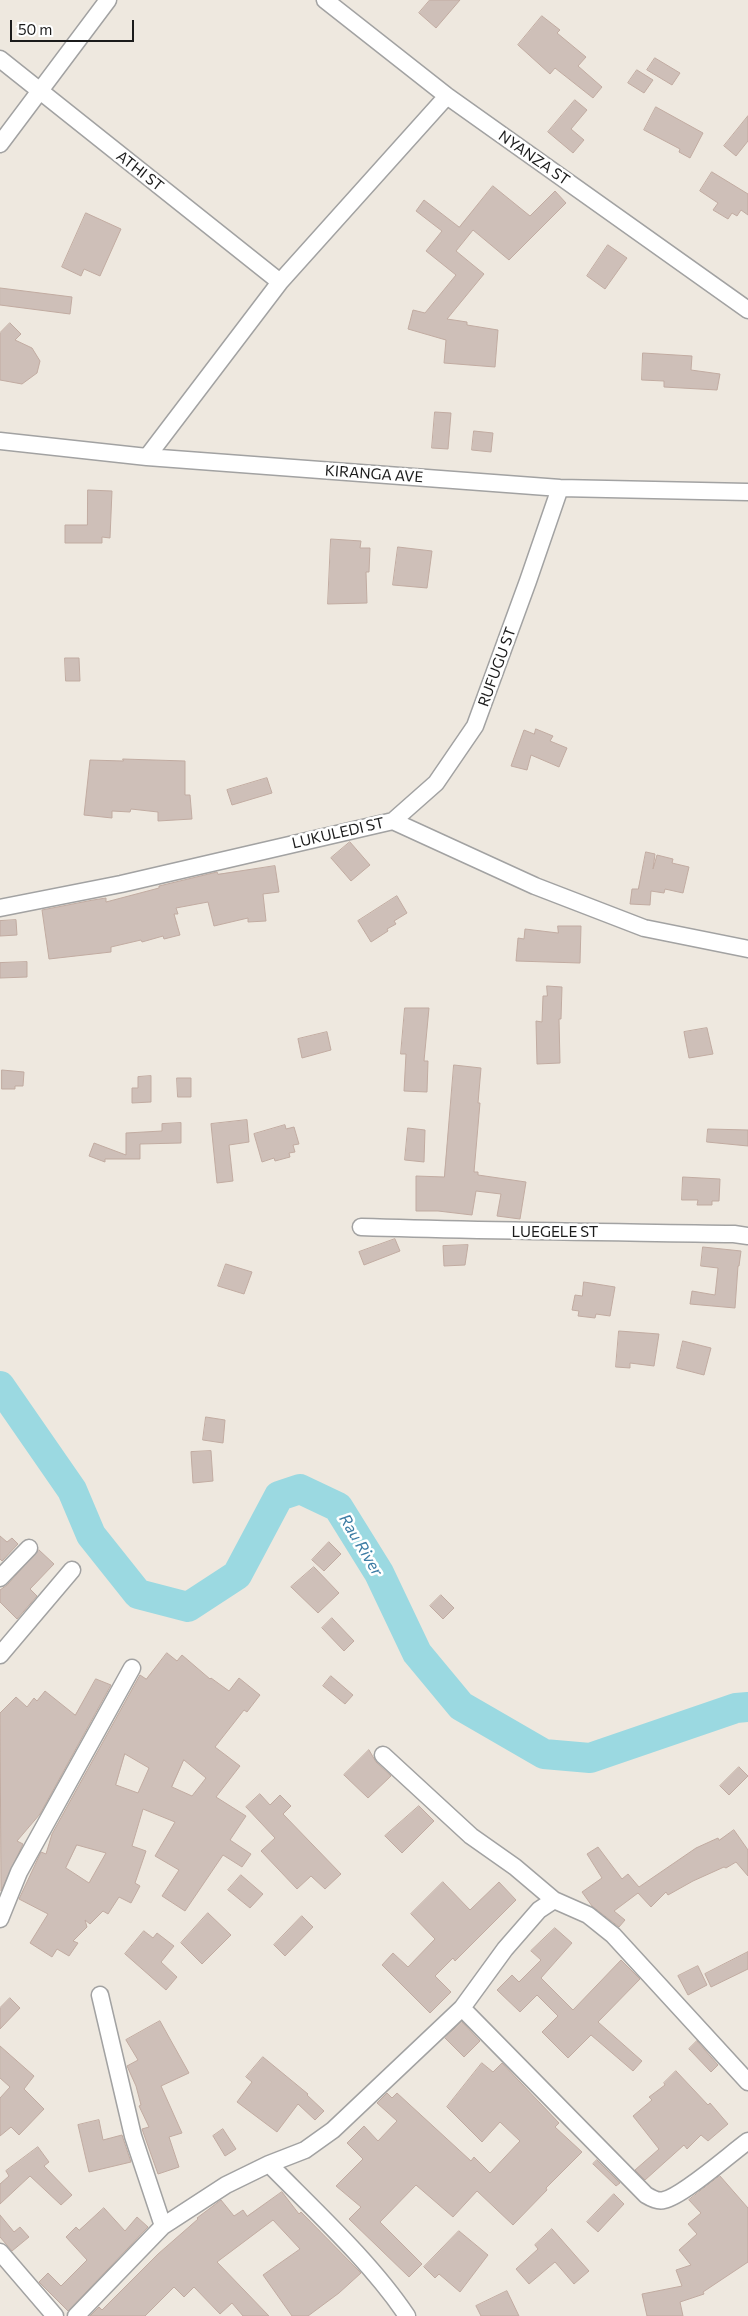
<!DOCTYPE html>
<html>
<head>
<meta charset="utf-8">
<style>
	body { margin:0 }
	#map { position:relative; width:748px; height:2316px; overflow:hidden; background:#eee8df; font-family:Commissioner,sans-serif }
	canvas { display:block }
	.scale { position:absolute; left:10px; top:20px; width:124px; height:22px; box-sizing:border-box; border:2px solid #1b1b1b; border-top:0; padding-left:6px; font-size:15px; line-height:18px; white-space:nowrap; color:#1b1b1b; -webkit-text-stroke:4px #fff; paint-order:stroke }
</style>
</head>
<body>
<div id="map">
<canvas width="748" height="2316"></canvas>
<div class="scale">50 m</div>
</div>
<script>
const ctx = document.querySelector('canvas').getContext('2d');
ctx.lineJoin = 'round';
function strokePath(path, color, width, dash) { ctx.strokeStyle = color; ctx.lineWidth = width; ctx.lineCap = dash ? 'butt' : 'round'; ctx.setLineDash(dash || []); ctx.stroke(path); }
function fillPath(path, color) { ctx.fillStyle = color; ctx.fill(path, 'evenodd'); }
function write(font, color, halo, rows, align = 'center') {
  ctx.font = font + ' Commissioner,sans-serif'; ctx.lineWidth = 5; ctx.setLineDash([]); ctx.textBaseline = 'middle'; ctx.strokeStyle = halo; ctx.fillStyle = color; for (const [text, x, y, turn = 0] of rows) {
    ctx.save(); ctx.translate(x, y); ctx.rotate((+turn || 0) * Math.PI / 180); ctx.textAlign = isNaN(turn) ? turn : align; if (halo) ctx.strokeText(text, 0, 0); ctx.fillText(text, 0, 0); ctx.restore();
  }
}
strokePath(new Path2D(`
	M0,1386L72,1490L91,1535L138,1594L188,1607L237,1575L279,1496L300,1489L338,1507L379,1573L417,1653L461,1706L544,1754L590,1758L736,1708L748,1707`), '#9bd9e1', 30);
const building = new Path2D(`
	M430,0H460L436,28L419,13Z
	M542,16L560,30L557,33L586,57L578,66L602,87L593,98L555,68L550,74L518,45Z
	M655,58L680,73L672,85L647,70Z
	M637,70L653,80L644,93L628,83Z
	M575,100L587,110L571,129L584,140L573,153L548,132Z
	M656,107L703,133L690,158L679,152L680,149L644,130Z
	M748,116V141L736,156L724,146Z
	M712,172L748,194V215L741,210L737,216L732,213L728,219L713,210L718,203L700,191Z
	M493,186L530,216L555,191L566,203L509,260L473,230L456,251L484,274L447,319L467,322V325L498,330L495,367L444,363L446,340L408,329L413,310L425,313L456,275L426,251L442,231L416,211L424,200L459,227Z
	M86,213L121,229L100,276L84,269L81,276L62,267Z
	M608,245L627,258L605,289L587,276Z
	M0,288L72,297L70,314L0,305Z
	M10,323L21,334L15,340L32,348L40,361L37,373L22,384L0,380V333Z
	M643,353L692,356L691,370L720,374L717,390L664,387V381L642,380Z
	M435,412L451,413L448,449L432,448Z
	M474,431L493,433L491,452L472,450Z
	M88,490L112,491L110,538L102,537V543H65V525H87Z
	M331,539L361,541L360,548H370L369,572H366L367,603L328,604Z
	M398,547L432,551L427,588L393,585Z
	M65,658H79L80,681H66Z
	M536,729L553,736L550,741L567,748L559,767L531,755L527,770L511,766L524,730L534,734Z
	M123,759L185,761V795H190L192,819L158,821V812L131,809L130,812L112,811V818L84,815L90,760L123,761Z
	M267,778L272,793L232,805L227,790Z
	M350,842L370,865L351,881L331,858Z
	M646,852L655,854L653,869L657,855L673,859L672,863L689,867L683,893L665,889L664,893L651,891L650,905L630,904L632,889H638Z
	M275,866L279,892L263,894L266,921L248,922V918L214,926L208,902L176,908L178,914H174L180,935L164,939L163,936L142,942L141,940L111,947V952L49,959L42,910L93,900L106,898V902L159,888V886L217,872L218,874Z
	M397,896L407,913L394,921L396,924L387,929L388,931L371,942L358,921Z
	M16,920L17,935L0,936V921Z
	M558,926H581L580,963L516,961L518,938L524,939L525,929L558,933Z
	M27,962V977L0,978V963Z
	M547,986L562,987L561,1019H559L560,1063L537,1064L536,1021L542,1022L543,996H547Z
	M405,1008H429L424,1061H428L427,1092L404,1091L406,1054H401Z
	M707,1028L713,1054L689,1058L684,1032Z
	M327,1032L331,1050L302,1058L298,1039Z
	M454,1065L481,1068L478,1103H480L474,1172H478V1175L526,1182L520,1219L497,1216L501,1194L476,1191L472,1215L438,1211H416V1176L444,1177Z
	M2,1070L24,1072L23,1086H15V1089H2Z
	M151,1076V1102L132,1103V1088H138V1077Z
	M177,1078H191V1097H178Z
	M247,1120L249,1142L229,1145L233,1181L217,1183L211,1124Z
	M181,1123V1143L140,1144V1159H105V1162L89,1156L94,1143L126,1155V1133L162,1131V1124Z
	M285,1125L286,1129L294,1127L299,1144L293,1145L295,1152L289,1153L290,1157L275,1161L274,1158L262,1162L254,1134Z
	M408,1128L425,1130L424,1162L405,1160Z
	M708,1129L748,1130V1146L707,1142Z
	M683,1177L720,1179L719,1201H712V1205H697L698,1200H682Z
	M395,1239L400,1251L364,1265L359,1252Z
	M468,1245L465,1265L444,1266L443,1246Z
	M703,1247L741,1251L739,1266H738L735,1308L690,1304L692,1291L715,1295L718,1268L701,1266Z
	M226,1264L252,1272L244,1294L218,1286Z
	M584,1282L615,1287L610,1316L596,1314L595,1318L578,1316L579,1311L572,1310L575,1295L582,1296Z
	M619,1331L659,1334L654,1366L630,1363V1368L616,1367Z
	M683,1341L711,1348L704,1375L677,1368Z
	M206,1417L225,1420L223,1443L203,1440Z
	M211,1451L213,1481L193,1483L191,1452Z
	M0,1536L7,1542L12,1538L18,1544L2,1561L0,1559Z
	M329,1542L341,1554L324,1571L312,1560Z
	M39,1550L54,1564L30,1589L37,1596L17,1619L0,1602V1590L7,1585Z
	M314,1567L339,1593L318,1613L291,1587Z
	M441,1595L454,1608L443,1619L430,1606Z
	M332,1618L354,1641L344,1651L322,1628Z
	M167,1653L177,1661L182,1655L210,1679L211,1678L229,1691L239,1678L260,1695L247,1712L244,1710L215,1747L240,1766L216,1797L246,1816L230,1840L251,1854L242,1867L223,1855L185,1911L162,1896L179,1870L155,1856L175,1822L143,1809L132,1846L146,1851L135,1883L140,1886L131,1903L119,1897L108,1914L103,1911L90,1924L85,1920L87,1927L73,1941L78,1943L69,1956L57,1949L52,1957L30,1943L48,1914L19,1899L41,1852L46,1854L52,1834L140,1675L146,1679ZM125,1754L149,1768L138,1793L116,1785ZM184,1760L206,1778L192,1796L172,1787ZM77,1845L106,1853L89,1883L66,1868Z
	M331,1676L353,1695L345,1704L323,1686Z
	M96,1679L111,1685L40,1814L17,1841L23,1844L1,1891L0,1713L16,1697L27,1707L34,1698L37,1701L45,1691L75,1715Z
	M369,1750L376,1762L391,1776L368,1798L344,1775Z
	M739,1767L748,1776L729,1795L720,1786Z
	M260,1794L270,1805L280,1795L291,1806L283,1814L341,1874L325,1889L311,1876L297,1889L261,1851L275,1838L246,1807Z
	M419,1806L434,1821L402,1853L385,1836Z
	M734,1830L748,1850V1876L736,1862L726,1868L724,1867L693,1881L668,1895L666,1892L651,1907L638,1893L614,1911L625,1920L619,1927L592,1906L582,1892L602,1878L587,1854L598,1847L622,1879L628,1874L639,1887L696,1848L718,1838L719,1840Z
	M241,1875L263,1894L250,1908L228,1890Z
	M443,1882L470,1910L499,1882L516,1900L455,1961L453,1958L435,1976L451,1992L430,2013L382,1965L393,1953L408,1967L435,1939L411,1914Z
	M208,1913L231,1935L202,1964L181,1943Z
	M302,1916L313,1927L285,1956L274,1945Z
	M555,1928L572,1943L541,1978L573,2010L621,1960L640,1979L598,2022L642,2061L633,2071L591,2035L568,2058L542,2032L558,2016L537,1995L520,2012L497,1990L512,1975L519,1982L541,1960L531,1951Z
	M144,1931L153,1938L157,1933L174,1946L161,1962L177,1977L166,1990L125,1954Z
	M748,1952V1969L711,1987L705,1974Z
	M698,1966L707,1985L688,1995L678,1976Z
	M10,1998L20,2008L0,2029V2008Z
	M160,2021L189,2073L161,2086L182,2133L169,2137L179,2167L158,2174L142,2129L149,2127L139,2106L141,2105L136,2086L127,2066L138,2060L126,2040Z
	M462,2022L480,2041L464,2057L445,2038Z
	M697,2041L718,2065L711,2072L689,2049Z
	M0,2046L34,2076L24,2089L44,2109L19,2135L11,2127L0,2136V2098L10,2087L0,2078Z
	M263,2057L308,2094L307,2095L324,2111L315,2120L298,2104L277,2132L237,2102L252,2082L246,2077Z
	M482,2063L493,2072L502,2063L559,2123L555,2127L582,2152L546,2188L547,2190L513,2225L477,2191L453,2217L416,2185L380,2222L422,2264L409,2277L349,2219L361,2207L336,2186L363,2159L347,2143L364,2126L378,2141L397,2121L377,2103L387,2093L392,2098L397,2093L471,2161L474,2157L490,2173L520,2141L500,2122L482,2142L447,2107Z
	M676,2071L708,2105L710,2103L728,2124L708,2141L701,2135L687,2149L684,2145L645,2180L635,2170L659,2149L633,2116L652,2100L649,2097L665,2085L664,2083Z
	M99,2120L103,2140L122,2135L131,2162L89,2172L78,2125Z
	M223,2129L236,2149L225,2156L213,2136Z
	M38,2147L49,2162L44,2166L72,2195L61,2205L30,2176L0,2204V2184L9,2176L6,2171Z
	M597,2160L620,2183L616,2186L593,2164Z
	M720,2176L748,2208V2262L703,2292L704,2294L680,2302L683,2316H647L642,2294L682,2286L676,2270L691,2265L679,2250L697,2234L688,2224L701,2213L689,2200Z
	M282,2192L299,2214L301,2212L361,2273L339,2293L308,2316H292L263,2275L300,2249L273,2220L217,2262L269,2316H243L232,2303L220,2314L194,2287L184,2297L174,2287L145,2316H90L99,2307L102,2310L158,2254L198,2219L197,2218L221,2200L234,2216L243,2210L247,2216Z
	M614,2194L624,2204L598,2232L587,2222Z
	M104,2208L125,2231L137,2217L148,2227L68,2311L39,2282L48,2273L61,2286L87,2260L66,2237L76,2227L79,2230Z
	M0,2215L14,2232L20,2227L29,2237L12,2251L0,2237Z
	M552,2229L589,2271L574,2284L555,2262L529,2284L516,2269L538,2249L535,2245Z
	M459,2231L488,2255L460,2292L439,2274L435,2278L424,2267Z
	M507,2291L519,2316H481L476,2306Z`);
fillPath(building, '#cebfb8');
strokePath(building, '#c1aba1', 1);
const minor = new Path2D(`
	M325,0L447,96L748,310
	M0,59L280,282
	M0,144L108,0
	M0,441L147,457L560,488L748,492
	M147,457L280,282L447,96
	M393,821L436,783L475,726L528,581L560,488
	M0,908L121,884L393,821L535,886L644,928L748,949
	M361,1227C485,1231 609,1232 734,1234L748,1236
	M0,1578L29,1548
	M0,1655L72,1570
	M383,1755L471,1836L515,1867L554,1900
	M0,1919L19,1872L132,1668
	M100,1995L133,2136L163,2226
	M462,2008L646,2195C651,2198 658,2202 664,2200C683,2196 730,2154 748,2141
	M269,2164C314,2210 371,2262 407,2316
	M0,2252L55,2316
	M76,2316L163,2226L226,2185L269,2164L305,2150L333,2130L462,2008L505,1949L539,1910L554,1900L588,1915L613,1935L748,2082`);
strokePath(minor, '#a2a2a2', 19);
strokePath(minor, '#fff', 16);
write('15px', '#1b1b1b', '#fff', [
	["NYANZA ST",534,158,35],
	["ATHI ST",140,171,38],
	["KIRANGA AVE",374,474,4],
	["RUFUGU ST",497,667,-70],
	["LUKULEDI ST",338,833,-13],
	["LUEGELE ST",555,1232]
]);
write('italic 16px', '#3b7ba3', '#fff', [
	["Rau River",361,1545,59]
]);
</script>
</body>
</html>
